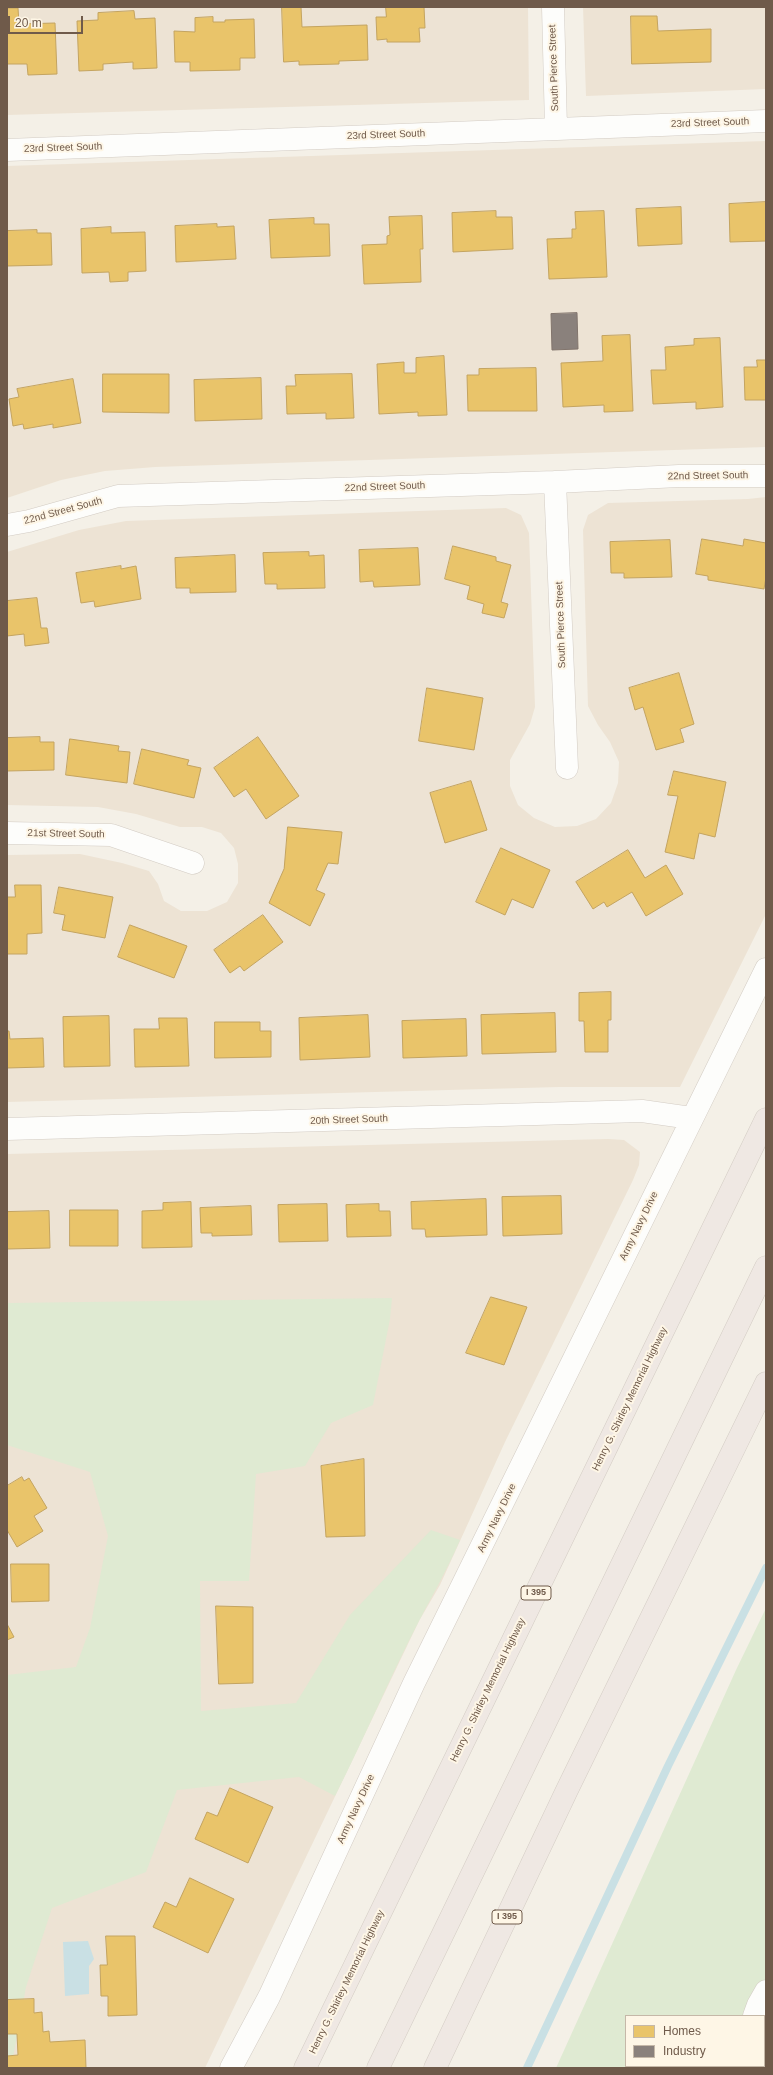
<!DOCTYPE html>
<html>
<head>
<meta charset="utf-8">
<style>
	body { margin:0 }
	#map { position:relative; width:773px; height:2075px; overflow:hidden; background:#f4f0e7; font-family:Arial,sans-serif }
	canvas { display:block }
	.frame { position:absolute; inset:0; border:8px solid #6f5a4a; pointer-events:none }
	.legend { position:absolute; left:625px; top:2015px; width:140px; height:52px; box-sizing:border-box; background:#fef6e6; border:1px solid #c5b8a8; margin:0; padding:5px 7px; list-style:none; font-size:12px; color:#6f5a4a }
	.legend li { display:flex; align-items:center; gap:8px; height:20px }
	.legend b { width:20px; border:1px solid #c5b8a8 }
	.scale { position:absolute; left:8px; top:16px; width:75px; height:18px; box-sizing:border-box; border:2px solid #6f5a4a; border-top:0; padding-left:5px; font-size:12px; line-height:14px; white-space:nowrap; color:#6f5a4a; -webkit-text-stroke:3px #fef6e6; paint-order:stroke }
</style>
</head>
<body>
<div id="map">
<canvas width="773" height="2075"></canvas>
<div class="frame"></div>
<ul class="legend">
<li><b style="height:11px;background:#e9c46a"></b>Homes</li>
<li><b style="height:11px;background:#8a817c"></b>Industry</li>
</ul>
<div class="scale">20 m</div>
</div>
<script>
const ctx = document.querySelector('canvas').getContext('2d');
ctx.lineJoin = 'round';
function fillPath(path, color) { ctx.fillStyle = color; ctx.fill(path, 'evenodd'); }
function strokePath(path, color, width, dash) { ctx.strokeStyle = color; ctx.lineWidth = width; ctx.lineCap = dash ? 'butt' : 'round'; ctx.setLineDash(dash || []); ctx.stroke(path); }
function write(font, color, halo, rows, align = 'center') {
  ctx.font = font + ' Arial,sans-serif'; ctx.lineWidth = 4; ctx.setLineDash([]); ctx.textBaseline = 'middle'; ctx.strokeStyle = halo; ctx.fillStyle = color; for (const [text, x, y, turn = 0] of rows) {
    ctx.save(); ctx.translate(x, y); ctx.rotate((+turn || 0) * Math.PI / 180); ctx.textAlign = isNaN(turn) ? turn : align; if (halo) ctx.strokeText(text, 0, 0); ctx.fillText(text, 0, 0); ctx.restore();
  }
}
fillPath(new Path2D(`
	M7,7H528L529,100L7,115Z
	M583,7H766V89L586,96Z
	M766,141V447L155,467L105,471L61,480L7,498V166Z
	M766,497V914L680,1087H559L7,1102V855L80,854L122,863L149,871L158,884L164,901L181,911H207L227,902L238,883V864L234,848L221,833L202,827H180L136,814L98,807L7,805V552L79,530L126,521L506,508L521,515L529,533L535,707L530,724L510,760V786L518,805L534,818L555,827L577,826L596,819L611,803L618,783L619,762L610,742L598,725L588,706L583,530L588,515L608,503L748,499Z
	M608,1139L624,1140L640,1152L639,1165L633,1180L505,1442L440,1585L419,1621L205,2068H7V1154Z`), '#ede3d4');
fillPath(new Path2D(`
	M392,1298L390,1319L373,1405L331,1423L305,1466L256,1474L249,1581H200L201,1711L296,1703L350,1615L431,1530L460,1540C448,1568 433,1594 419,1621C389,1679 364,1739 335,1796L299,1777L177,1790L146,1872L52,1908L26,1987L11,2068H7V1675L76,1667L90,1628L108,1536L90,1472L7,1445V1303Z
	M766,1608V2068H556L736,1670ZM626,2016H764V2066H626Z`), '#dfead2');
fillPath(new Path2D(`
	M88,1941L94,1959L89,1966V1994L65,1996L63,1942Z`), '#c9e0e4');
const homes = new Path2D(`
	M282,7H301L302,27L367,25L368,60L339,61V64L299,65V61L284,62Z
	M386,7H424L425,28H419L420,42H387V39L377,40L376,17H386Z
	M7,8H18L19,24L55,23L57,74L28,75L27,64H7Z
	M134,11L135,19L155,18L157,68L133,69V62L103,64V70L79,71L77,21L98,20V13Z
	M631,16H657L658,31L711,29V62L632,64Z
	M213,17V22H225V20L254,19L255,58H240V70L190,71V62H175L174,31L195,32V18Z
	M766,202V241L730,242L729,204Z
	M681,207L682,244L638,246L636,209Z
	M496,211V217H512L513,249L453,252L452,213Z
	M604,211L607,277L549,279L547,239L572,238V229H576L575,212Z
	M422,216L423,249H420L421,282L364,284L362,245L387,244V236L390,235L389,217Z
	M314,218V224H329L330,256L271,258L269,220Z
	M217,224V227L234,226L236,259L176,262L175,226Z
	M111,227V233L145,232L146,271L128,272V281L110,282L109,272L82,273L81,229Z
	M37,230V233H51L52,265L7,266V231Z
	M630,335L633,411L604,412V405L563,407L561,363L603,361L602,336Z
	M720,338L723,407L696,409V402L653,404L651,370H666L665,347L694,345V339Z
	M444,356L447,415L418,416V412L379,414L377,364L404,362V373H416V358Z
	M757,360H766V400H745L744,367H757Z
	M536,368L537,411H468L467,375H479V369Z
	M103,374H169V413L103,412Z
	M352,374L354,418L326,419V413L287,414L286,386H296L295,375Z
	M261,378L262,419L195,421L194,380Z
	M73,379L81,423L53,428V424L24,429L23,424L13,426L9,399L19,397L17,389Z
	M702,539L743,546L744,539L766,543V577L764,589L708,580V576L696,574Z
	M670,540L672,577L624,578V573H611L610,542Z
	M453,546L496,557V561L511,565L501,602L508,604L504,618L482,613L484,604L467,599L470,586L445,579Z
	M418,548L420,585L374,587L373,581L360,582L359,550Z
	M309,552V556L324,555L325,588L277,589V584H265L263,553Z
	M235,555L236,592L190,593V588H176L175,558Z
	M121,566V569L136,566L141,599L95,607L94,601L81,603L76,573Z
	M37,598L41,628H47L49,643L25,646L24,634L7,636V601Z
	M679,673L694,724L680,729L684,742L656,750L643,707L635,710L629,688Z
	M427,688L483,698L474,750L419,741Z
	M40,737V742H54V770L7,771V738Z
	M258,737L299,796L266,819L246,789L234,797L214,768Z
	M70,739L119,746L118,751L130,752L127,783L66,775Z
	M142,749L189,760L187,765L201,768L194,798L134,784Z
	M674,771L726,782L715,837L699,833L694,859L665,852L678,796L668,795Z
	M471,781L487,830L445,843L430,793Z
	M288,827L342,832L338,864L328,863L316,890L325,894L310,926L269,903L284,869Z
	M501,848L550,870L533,908L512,899L505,915L476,902Z
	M628,850L645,878L666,865L683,894L646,916L632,892L607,907L604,902L593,909L576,882Z
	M15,885H41L42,933L27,934V954H7V897H15Z
	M59,887L113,897L105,938L62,930L65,915L54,913Z
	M263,915L283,942L244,971L240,966L230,973L214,950Z
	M130,925L187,946L174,978L118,957Z
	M611,992V1020H608V1052H585L584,1021H579V993Z
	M555,1013L556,1052L482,1054L481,1015Z
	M368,1015L370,1057L300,1060L299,1018Z
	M109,1016L110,1066L64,1067L63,1017Z
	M159,1018H187L189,1066L135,1067L134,1029H159Z
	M466,1019L467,1056L403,1058L402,1021Z
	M215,1022H260V1031H271V1057L215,1058Z
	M7,1031H9L10,1039L43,1038L44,1067L7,1068Z
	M561,1196L562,1234L503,1236L502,1197Z
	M486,1199L487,1235L426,1237L425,1229H412L411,1202Z
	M191,1202L192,1247L142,1248V1211L163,1210V1203Z
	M327,1204L328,1241L279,1242L278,1205Z
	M379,1204V1211H390L391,1236L347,1237L346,1205Z
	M251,1206L252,1235L212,1236V1233H201L200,1208Z
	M70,1210H118V1246H70Z
	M49,1211L50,1248L7,1249V1212Z
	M491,1297L527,1307L504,1365L466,1353Z
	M364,1459L365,1536L326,1537L321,1466Z
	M22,1477L24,1481L29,1478L47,1508L34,1516L43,1531L17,1547L7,1530V1486Z
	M11,1564H49V1601L12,1602Z
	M216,1606L253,1607V1683L219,1684Z
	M7,1624L14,1637L7,1640Z
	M230,1788L273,1807L248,1863L195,1839L207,1812L217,1816Z
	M190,1878L234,1899L208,1953L153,1927L165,1902L176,1907Z
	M106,1936H135L137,2015L108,2016V1996H101L100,1965H107Z
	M34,1999V2013L42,2012L43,2032L49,2031L50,2042L85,2040L86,2068H7V2056L18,2055L17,2034H7V2000Z`);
fillPath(homes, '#e9c46a');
strokePath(homes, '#c4a460', 1);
const industry = new Path2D(`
	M577,313L578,349L552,350L551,314Z`);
fillPath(industry, '#8a817c');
strokePath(industry, '#82756d', 1);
strokePath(new Path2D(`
	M527,2068L668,1766L766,1568`), '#c9e0e4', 8);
const minor = new Path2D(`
	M553,7L556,128
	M7,150L766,121
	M555,482L567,768
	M7,525L29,521L118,496L555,482L679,476H766
	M7,833L111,835L193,863
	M7,1129L642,1111L691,1118
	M754,2016L758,2005L766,1991
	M231,2068L269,1997L414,1683L766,969
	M745,2068V2066`);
const highway = new Path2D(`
	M305,2068L766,1119
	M378,2068L766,1267
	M435,2068L567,1790L766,1383`);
strokePath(minor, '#d2cbc3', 23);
strokePath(highway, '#d3ccc4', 23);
strokePath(minor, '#fdfdfb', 22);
strokePath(highway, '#efe8e3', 22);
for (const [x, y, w] of [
	[536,1593,30],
	[507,1917,30]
]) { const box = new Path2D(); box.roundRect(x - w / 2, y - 7, w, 14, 3); ctx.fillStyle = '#fef6e6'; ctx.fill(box); strokePath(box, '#6f5a4a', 1); }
write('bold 9px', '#6f5a4a', null, [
	["I 395",536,1593],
	["I 395",507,1917]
]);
write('10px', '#6f5a4a', '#fef6e6', [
	["South Pierce Street",554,68,-92],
	["23rd Street South",710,123,-2],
	["23rd Street South",386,135,-2],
	["23rd Street South",63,148,-2],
	["22nd Street South",708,476,-1],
	["22nd Street South",385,487,-2],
	["22nd Street South",63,511,-15],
	["South Pierce Street",561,625,-92],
	["21st Street South",66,834,1],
	["20th Street South",349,1120,-2],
	["Army Navy Drive",639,1226,-64],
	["Henry G. Shirley Memorial Highway",630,1399,-64],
	["Army Navy Drive",497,1518,-64],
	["Henry G. Shirley Memorial Highway",488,1690,-64],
	["Army Navy Drive",356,1809,-65],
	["Henry G. Shirley Memorial Highway",347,1982,-64]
]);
</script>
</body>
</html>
